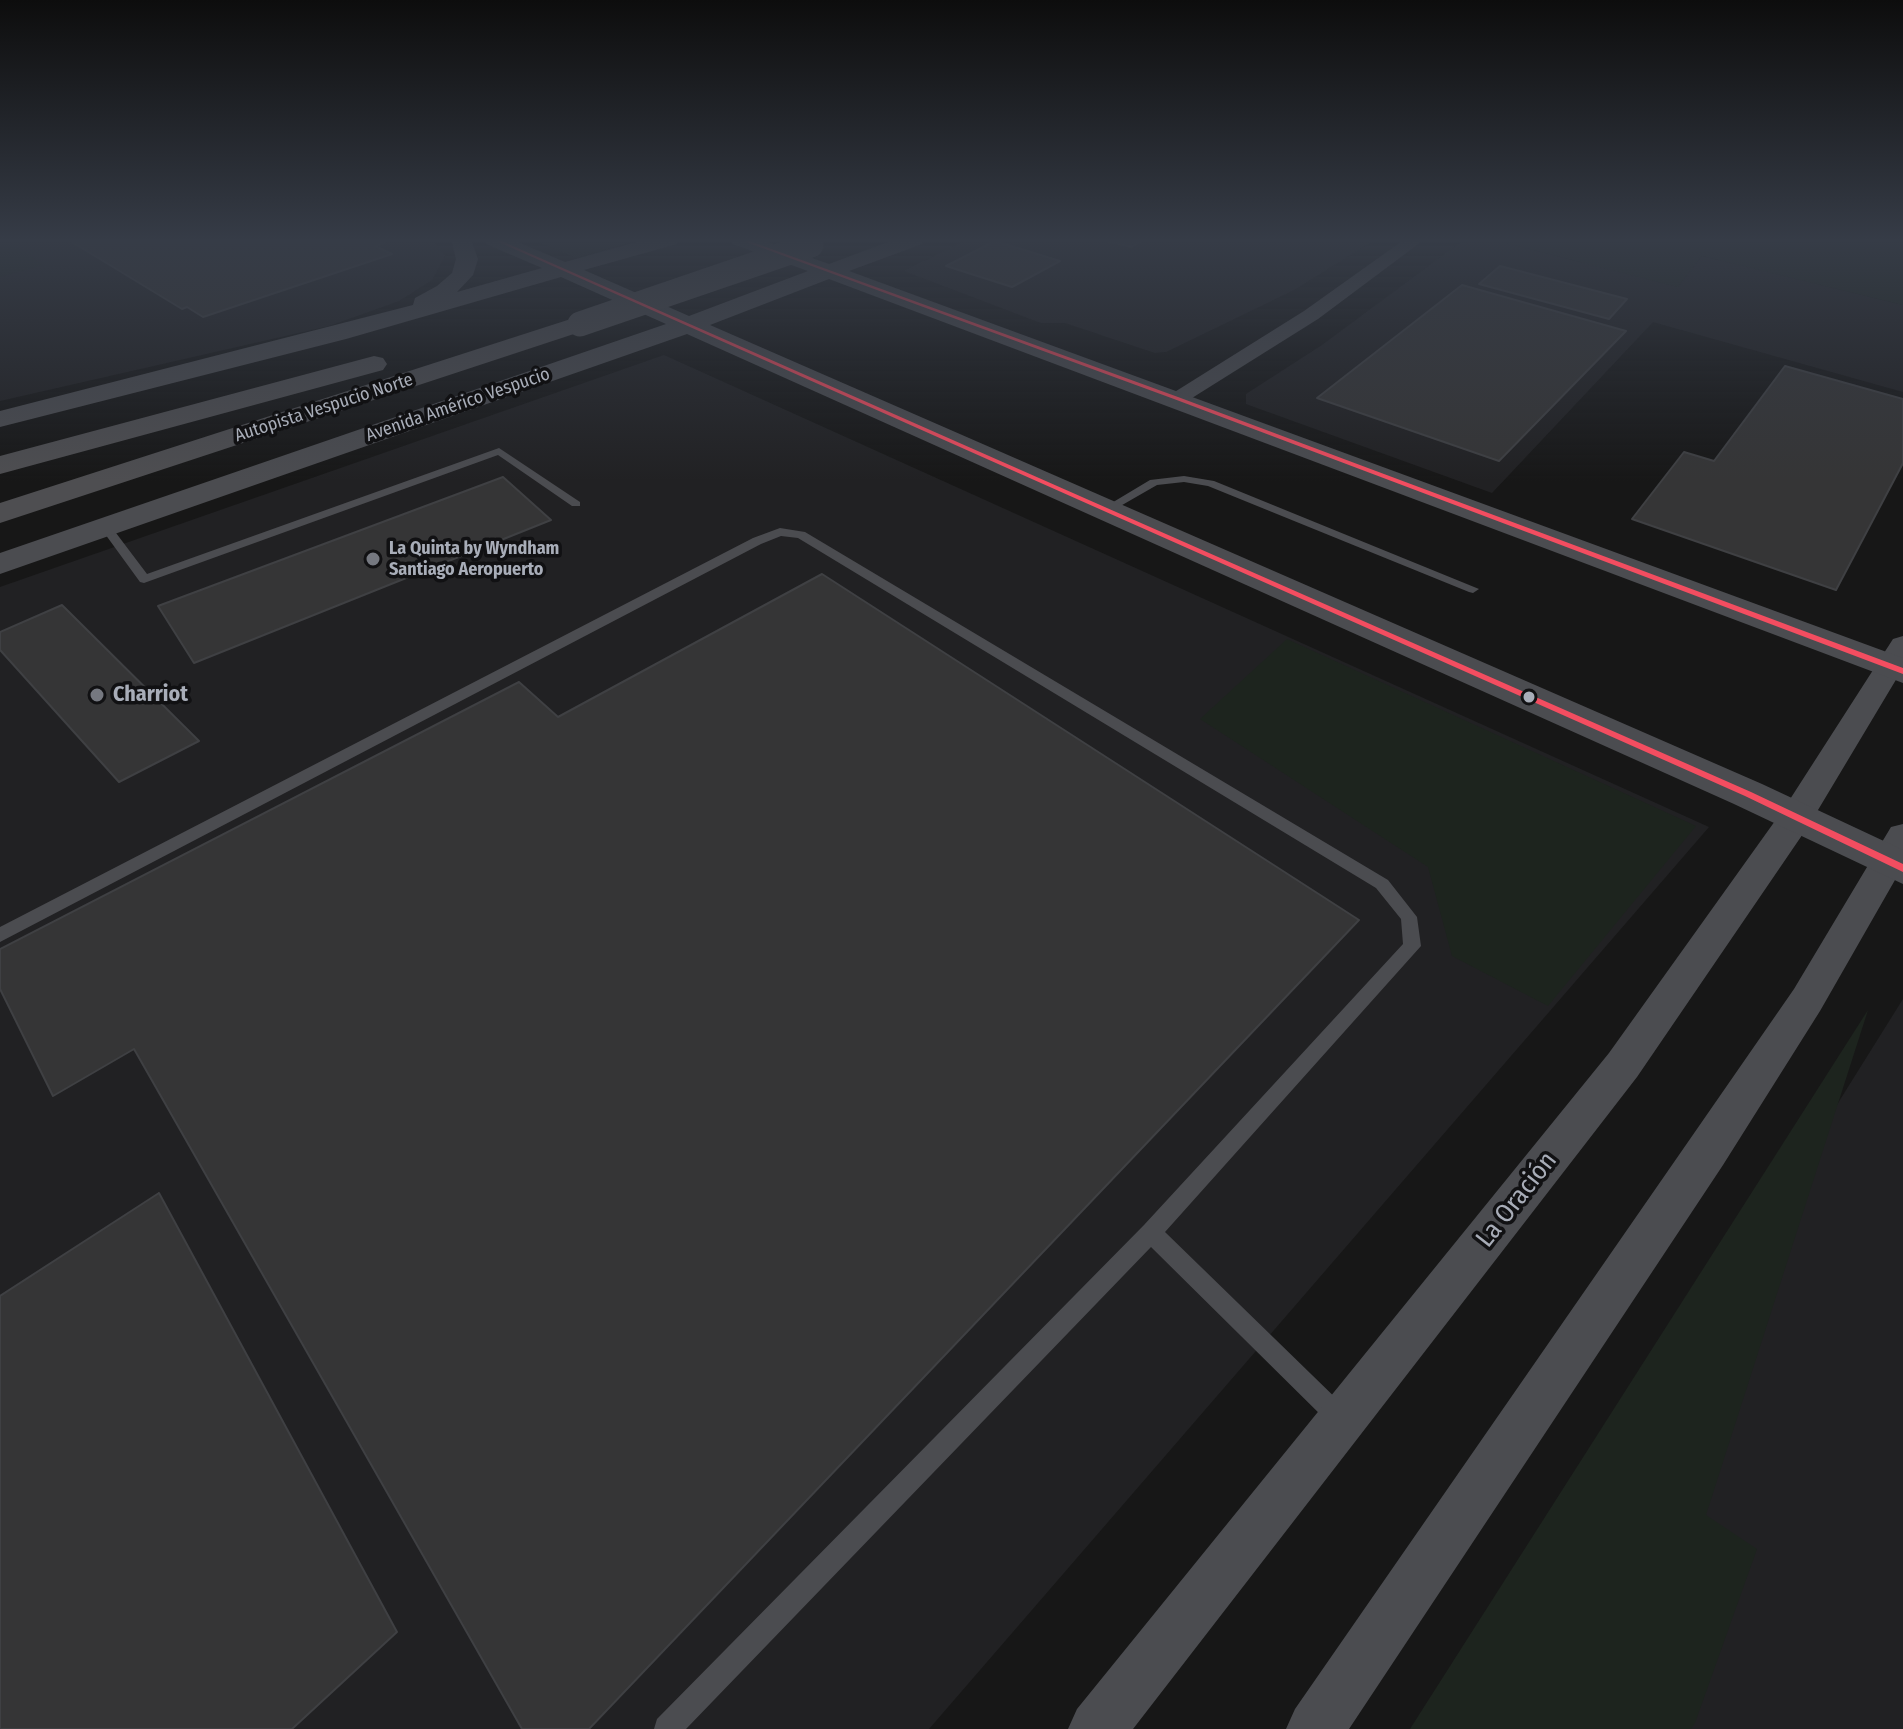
<!DOCTYPE html>
<meta charset="utf-8">
<style>
body{margin:0}
canvas{display:block;background:#171717}
</style>
<canvas width="1903" height="1729"></canvas>
<script>
const context = document.querySelector('canvas').getContext('2d');
context.lineJoin = 'round';
function paint(path, color) { context.fillStyle = color; context.fill(path, 'evenodd'); }
const poly = rows => new Path2D(rows.map(r => 'M' + r).join(''));
function stroke(path, color, width, dash) { context.strokeStyle = color; context.lineWidth = width; context.lineCap = dash ? 'butt' : 'round'; context.setLineDash(dash || []); context.stroke(path); }
function drawText(font, color, halo, rows, align = 'center') {
  context.font = font + ' "Fira Sans Condensed",sans-serif'; context.lineWidth = 7; context.setLineDash([]); context.textBaseline = 'middle'; context.strokeStyle = halo; context.fillStyle = color; for (const [text, x, y, turn = 0] of rows) {
    context.save(); context.translate(x, y); context.rotate((+turn || 0) * Math.PI / 180); context.textAlign = isNaN(turn) ? turn : align; if (halo) context.strokeText(text, 0, 0); context.fillText(text, 0, 0); context.restore();
  }
}
paint(poly([
 [0,239,432,239,445,256,432,280,399,301,329,326,0,401],
 [968,239,1376,239,1294,290,1166,352,1155,353,1065,323,1041,323,904,271],
 [1465,239,1490,239,1678,287,1702,256,1903,305,1903,392,1653,322,1492,493,1246,404,1246,394,1322,345],
 [664,355,1709,827,929,1729,0,1729,0,587],
 [1903,999,1903,1729,1447,1729]
]), '#212123');
paint(poly([
 [530,239,642,239,577,258],
 [1490,239,1903,239,1903,305,1702,256,1678,287],
 [9,242,43,265,0,277,0,244],
 [1287,639,1696,826,1548,1006,1452,956,1428,867,1200,719],
 [1868,1010,1706,1515,1757,1549,1695,1723,1691,1729,1410,1729]
]), '#1d241e');
const building = poly([
 [67,239,375,239,384,243,375,246,392,254,203,317,187,307,182,309,67,239],
 [1100,239,1145,239,1131,247,1100,239],
 [995,241,1060,261,1012,287,946,266,995,241],
 [1500,266,1627,299,1609,319,1479,284,1500,266],
 [1462,285,1626,331,1499,461,1317,398,1462,285],
 [1785,366,1903,399,1903,463,1836,590,1632,519,1684,452,1714,461,1785,366],
 [503,477,551,520,194,663,158,606,503,477],
 [822,574,1359,920,589,1729,522,1729,134,1049,53,1096,0,989,0,949,519,682,558,717,822,574],
 [62,605,199,741,119,782,0,650,0,632,62,605],
 [159,1193,397,1632,292,1729,0,1729,0,1296,159,1193]
]);
paint(building, '#353536');
stroke(building, '#3f4043', 2);
paint(poly([
 [499,448,580,502,580,506,572,506,498,455,144,583,140,582,100,527,106,523,110,525,147,574,499,448],
 [1184,476,1214,481,1479,589,1473,593,1469,592,1208,486,1184,482,1157,485,1110,512,1100,510,1150,480,1184,476],
 [780,528,805,532,1388,880,1417,917,1421,946,1165,1232,1348,1410,1351,1418,1348,1426,1340,1429,1332,1426,1151,1247,686,1729,654,1729,657,1719,1144,1225,1403,944,1401,919,1376,888,798,538,781,536,761,544,0,942,0,927,753,538,780,528]
]), '#4b4c50');
paint(poly([
 [1405,239,1425,239,1318,319,1184,403,1176,404,1165,398,1304,311,1405,239],
 [1903,636,1903,668,1809,825,1637,1077,1133,1729,1068,1729,1077,1709,1609,1053,1785,807,1893,639,1903,636],
 [1903,824,1903,866,1820,1011,1723,1165,1349,1729,1286,1729,1295,1709,1794,989,1891,827,1903,824]
]), '#4b4c50');
paint(poly([
 [451,239,471,239,478,259,473,275,457,292,542,268,486,244,484,239,511,239,565,262,647,239,679,239,677,244,584,270,689,316,808,271,732,244,730,239,759,239,829,264,896,239,924,239,922,244,849,271,1903,658,1903,683,829,279,710,325,1762,784,1903,850,1903,884,1734,804,687,334,0,574,0,553,666,324,561,277,346,339,0,427,0,411,413,305,415,298,437,286,452,273,456,259,451,239]
]), '#4b4c50');
paint(poly([
 [580,316,589,319,593,324,589,329,0,523,0,503,580,316],
 [374,356,383,358,387,364,383,370,0,474,0,456,374,356]
]), '#4e4e51');
stroke(poly([
 [580,324,811,245]
]), '#4e4e51', 25);
paint(poly([
 [492,239,497,239,1751,792,1903,864,1903,872,1745,796,492,239],
 [738,239,744,239,1178,397,1903,668,1903,674,1174,399,738,239]
]), '#f34d60');
const sky = context.createLinearGradient(0, 0, 0, 481);
sky.addColorStop(0, '#0d0d0d');
sky.addColorStop(0.5, '#363c47');
sky.addColorStop(1, '#363c4700');
context.fillStyle = sky;
context.fillRect(0, 0, 1903, 481);
for (const [x, y, r, color] of [
 [373,559,8,"#757880"],
 [97,695,8,"#757880"],
 [1529,697,7,"#a8adb8"]
]) { const dot = new Path2D(); dot.arc(x, y, r, 0, 2 * Math.PI); context.fillStyle = color; context.fill(dot); stroke(dot, '#111113', 3); }
drawText('18px', '#a8adb8', '#111113', [
 ["Avenida Américo Vespucio",458,405,-19],
 ["Autopista Vespucio Norte",324,408,-18]
]);
drawText('bold 18px', '#a8adb8', '#111113', [
 ["La Quinta by Wyndham",389,549],
 ["Santiago Aeropuerto",389,570]
], 'left');
drawText('bold 22px', '#a8adb8', '#111113', [
 ["Charriot",113,695]
], 'left');
drawText('26px', '#a8adb8', '#111113', [
 ["La Oración",1517,1200,-52]
]);
</script>
